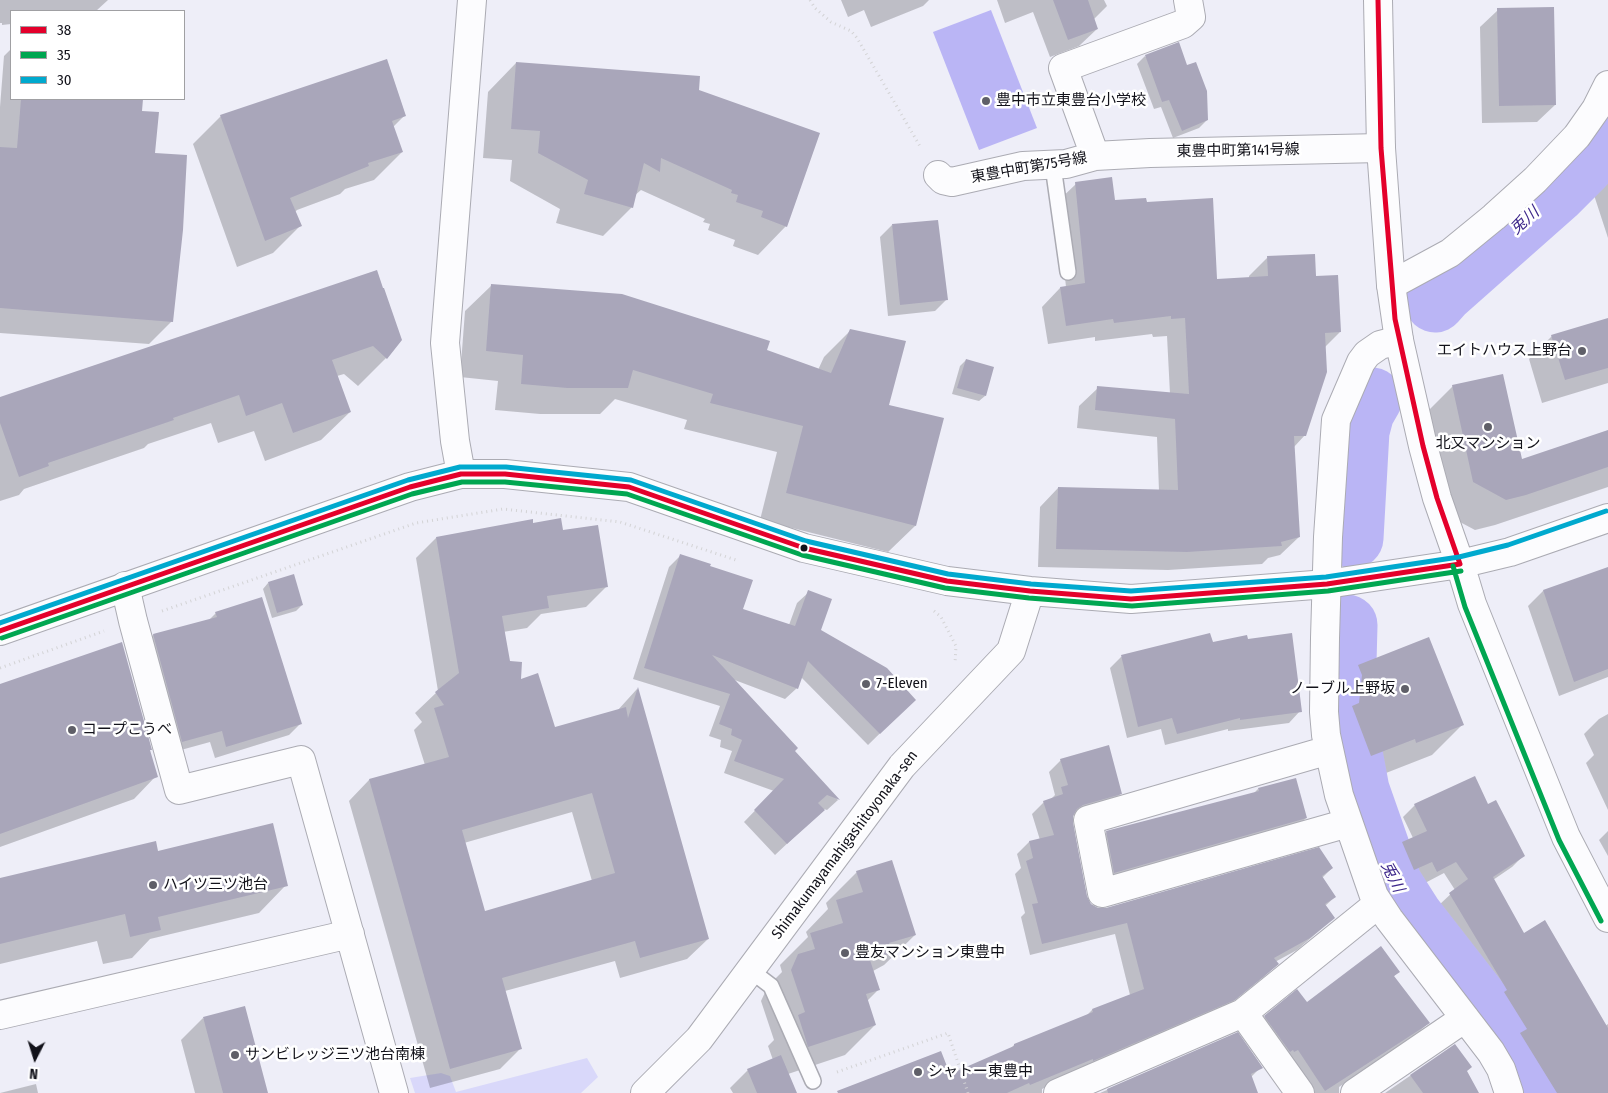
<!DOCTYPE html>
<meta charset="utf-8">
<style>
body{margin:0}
#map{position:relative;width:1608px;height:1093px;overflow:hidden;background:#eeeef8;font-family:"Fira Sans Condensed",sans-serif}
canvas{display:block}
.legend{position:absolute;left:10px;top:10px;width:175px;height:90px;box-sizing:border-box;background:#fff;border:1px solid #a0a0a3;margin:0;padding:6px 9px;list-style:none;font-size:15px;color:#12121a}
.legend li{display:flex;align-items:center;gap:10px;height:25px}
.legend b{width:25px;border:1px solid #a0a0a3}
.north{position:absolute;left:10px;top:1033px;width:50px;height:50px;-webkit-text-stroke:4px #fff;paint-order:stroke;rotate:185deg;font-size:14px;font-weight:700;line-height:20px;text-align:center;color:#12121a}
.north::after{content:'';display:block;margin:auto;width:18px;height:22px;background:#12121a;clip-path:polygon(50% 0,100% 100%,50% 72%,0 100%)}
</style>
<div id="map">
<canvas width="1608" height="1093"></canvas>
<ul class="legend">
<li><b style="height:6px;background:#e4002b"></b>38</li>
<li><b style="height:6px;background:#00a651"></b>35</li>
<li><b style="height:6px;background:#00a9ce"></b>30</li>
</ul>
<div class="north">N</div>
</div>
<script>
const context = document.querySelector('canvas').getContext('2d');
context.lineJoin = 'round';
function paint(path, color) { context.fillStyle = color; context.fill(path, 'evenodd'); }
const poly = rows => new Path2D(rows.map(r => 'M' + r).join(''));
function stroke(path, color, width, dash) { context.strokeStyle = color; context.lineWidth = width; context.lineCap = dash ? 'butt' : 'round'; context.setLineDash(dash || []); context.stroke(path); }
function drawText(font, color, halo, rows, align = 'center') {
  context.font = font + ' "Fira Sans Condensed","Noto Sans JP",sans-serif'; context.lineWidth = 5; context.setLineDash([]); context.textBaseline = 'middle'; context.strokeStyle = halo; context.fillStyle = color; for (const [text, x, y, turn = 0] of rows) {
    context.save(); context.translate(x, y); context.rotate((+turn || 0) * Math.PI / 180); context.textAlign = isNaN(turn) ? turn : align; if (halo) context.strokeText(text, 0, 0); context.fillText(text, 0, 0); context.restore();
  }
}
paint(poly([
 [587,1058,598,1077,581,1093,415,1093,410,1078,441,1073,450,1076,456,1092]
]), '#d9d8fa');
paint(poly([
 [991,10,1037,128,979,150,933,32]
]), '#bab5f5');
paint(poly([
 [0,0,108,0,96,11,11,11,11,24,2,25,2,23,0,23],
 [841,0,929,0,923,6,871,27,864,10,848,17],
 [997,0,1104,0,1107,6,1094,19,1097,29,1079,46,1050,57,1033,12,1005,23],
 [1498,10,1555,105,1537,122,1482,123,1480,27],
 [11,49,11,99,141,99,140,112,172,321,149,344,0,333,0,107,4,56],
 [1145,56,1207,120,1199,128,1173,138,1161,107,1154,109,1137,64],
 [516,63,698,91,786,226,758,255,733,246,735,240,708,230,710,224,703,222,705,219,641,190,634,196,632,207,603,236,556,223,560,209,510,181,512,160,483,158,488,92],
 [221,116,404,116,393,127,402,152,374,180,345,189,340,194,297,210,295,212,301,225,273,253,237,267,193,144],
 [1608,177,1608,238,1593,192],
 [1076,184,1114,201,1146,203,1216,280,1249,278,1249,276,1267,258,1315,277,1340,332,1324,348,1305,435,1294,447,1299,537,1280,555,1268,558,1262,564,1168,570,1038,567,1040,507,1058,488,1159,491,1157,437,1077,428,1079,406,1098,388,1170,394,1167,336,1153,337,1152,334,1095,341,1095,337,1048,344,1042,307,1060,288,1066,287,1057,202],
 [892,225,947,299,935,311,888,316,880,237],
 [376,272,386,358,358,386,344,374,337,376,350,412,321,440,265,461,254,431,218,443,211,423,148,444,144,448,24,489,19,495,0,501,0,399],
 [492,285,765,350,818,370,824,357,851,330,888,406,915,526,888,552,760,520,777,452,684,429,687,420,615,399,600,414,540,414,495,410,498,381,460,377,465,311],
 [1608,320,1608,383,1542,403,1529,359,1552,336],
 [966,360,985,396,979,401,952,394,960,366],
 [1453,386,1521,461,1608,431,1608,487,1495,525,1475,530,1443,513,1422,417],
 [532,524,562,531,607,586,586,607,541,614,527,628,503,632,508,662,555,729,617,711,637,689,708,939,687,959,620,978,615,961,505,991,521,1048,500,1069,430,1088,349,801,369,780,425,765,414,730,422,722,415,713,438,691,416,558,436,538],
 [572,812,592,881,484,912,464,843],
 [680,556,709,567,742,610,789,625,797,603,809,592,819,630,914,700,868,745,801,677,797,688,785,699,732,679,793,751,838,800,827,810,824,809,775,855,744,822,774,791,724,773,732,751,720,747,721,740,709,736,720,706,633,679,669,567],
 [1608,569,1608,677,1559,696,1528,606,1543,591],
 [268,583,302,605,296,611,272,618,263,589],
 [216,613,301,723,289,735,215,758,210,742,170,753,142,647,153,635,208,621],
 [1247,640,1300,711,1289,723,1228,731,1228,729,1165,745,1161,729,1127,738,1110,668,1121,657],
 [1359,666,1462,725,1432,755,1386,773,1385,768,1341,785,1328,696],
 [0,686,149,751,156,776,134,799,0,847],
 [1608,714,1608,810,1586,763,1594,755,1584,734,1599,719],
 [1061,760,1121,793,1109,806,1072,816,1085,896,1090,905,1098,909,1106,909,1332,868,1322,878,1335,897,1325,906,1334,918,1297,950,1275,962,1277,964,1265,976,1221,1011,1042,1089,1042,1093,970,1093,1014,1045,1085,1017,1092,1010,1130,995,1115,934,1030,955,1021,917,1025,913,1015,874,1021,868,1017,854,1029,842,1040,840,1032,814,1044,802,1050,800,1055,795,1049,772],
 [1258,789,1306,818,1294,830,1102,884,1095,844,1107,832,1254,793],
 [1415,805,1488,806,1524,855,1512,867,1493,880,1524,934,1605,1026,1608,1024,1608,1093,1538,1093,1509,1046,1515,1040,1493,1005,1496,1002,1438,906,1455,890,1444,873,1425,883,1420,873,1402,881,1391,855,1402,843,1413,838,1403,817],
 [1608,831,1608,856,1599,840],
 [157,853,286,885,259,913,150,939,132,958,103,964,97,941,0,964,0,880],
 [857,872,915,935,884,965,873,971,879,989,867,1001,875,1025,845,1055,788,1074,796,1093,733,1093,730,1088,748,1070,773,1060,768,1046,774,1040,761,1001,768,986,782,972,780,965,808,937,806,932,828,909,826,903],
 [1398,972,1393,977,1428,1023,1417,1034,1339,1087,1339,1093,1307,1093,1254,1028,1265,1017,1306,1004],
 [203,1018,266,1093,195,1093,181,1040],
 [1237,1034,1261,1067,1251,1077,1257,1093,1100,1093],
 [1455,1045,1466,1072,1478,1093,1385,1093],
 [36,1084,38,1093,0,1093]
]), '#0003');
stroke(poly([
 [1435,302,1443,293,1556,193,1583,166,1608,133],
 [1353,538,1359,431,1364,412,1372,398],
 [1347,625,1345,700,1348,731,1359,790,1392,884,1413,917,1515,1048,1532,1093]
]), '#bab5f5', 61);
paint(poly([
 [1053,0,1088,0,1098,29,1068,40],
 [1554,7,1556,105,1499,106,1497,8],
 [1179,42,1187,65,1196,62,1207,91,1208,120,1182,131,1169,100,1162,102,1145,55],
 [387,59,406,116,392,121,403,152,368,163,369,166,290,198,302,226,265,241,220,115],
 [516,62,700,76,699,90,820,133,787,227,761,217,763,211,736,202,738,195,731,193,732,190,661,158,660,172,644,163,633,208,584,194,588,180,538,153,540,131,511,129],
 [21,99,143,99,142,111,159,112,155,153,187,155,183,230,173,322,0,308,0,147,17,148],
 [1112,177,1115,200,1146,198,1147,202,1213,198,1217,279,1268,276,1267,256,1315,254,1316,276,1338,275,1341,332,1325,333,1327,372,1306,436,1294,436,1300,537,1281,542,1282,546,1187,552,1056,549,1058,487,1178,490,1175,419,1095,410,1097,386,1189,394,1185,318,1171,319,1171,316,1114,323,1113,319,1066,326,1060,287,1085,283,1075,182],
 [938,220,948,300,900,305,892,224],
 [377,270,383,288,384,288,402,340,387,359,373,346,332,360,351,412,293,433,282,403,246,416,239,395,173,418,174,420,48,463,49,466,19,477,0,423,0,397],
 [491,284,622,294,770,341,767,350,831,373,850,329,906,341,889,405,944,418,916,526,786,493,803,426,710,403,713,394,633,370,628,388,567,388,521,384,523,355,486,351],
 [1608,318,1608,368,1565,380,1551,335],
 [966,359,994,367,986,396,957,388],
 [1503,374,1522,459,1608,430,1608,467,1526,495,1506,500,1473,482,1452,385],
 [561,518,563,530,598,525,608,587,547,596,549,608,502,616,510,661,522,662,521,679,538,673,555,727,626,707,628,718,638,687,709,939,640,958,635,941,502,978,522,1049,450,1069,369,779,449,757,434,708,444,705,435,692,459,673,436,537,533,519,533,523],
 [592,793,615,873,485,911,462,830],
 [680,554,711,564,710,566,753,580,743,609,795,626,808,590,832,599,821,630,887,668,916,700,880,734,808,661,798,689,712,655,798,748,795,751,840,800,827,795,818,803,825,810,787,844,754,810,784,779,734,761,742,740,731,735,732,729,719,724,730,694,644,668],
 [1608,567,1608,669,1574,682,1543,590],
 [294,574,303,605,277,613,268,582],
 [262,597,302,724,226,747,222,731,182,742,153,634,217,617,215,612],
 [1210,633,1213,642,1247,635,1248,639,1292,633,1302,712,1240,720,1240,718,1177,734,1172,718,1138,727,1121,655],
 [1429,637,1464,725,1416,743,1415,739,1371,756,1352,706,1359,703,1362,675,1358,665],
 [122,642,152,750,150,750,158,777,0,834,0,684],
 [1109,745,1122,794,1083,805,1077,809,1073,816,1073,823,1087,896,1091,904,1098,908,1106,908,1319,847,1333,868,1322,876,1336,897,1325,904,1335,918,1310,938,1274,958,1279,964,1235,1000,1093,1061,1093,1059,1030,1085,1029,1083,1007,1093,838,1093,837,1091,941,1051,950,1074,1014,1046,1014,1044,1093,1012,1092,1009,1144,989,1127,923,1042,944,1032,904,1038,903,1026,861,1033,858,1029,841,1054,835,1043,801,1063,794,1061,787,1068,785,1060,759],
 [1475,776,1488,804,1496,800,1525,856,1493,877,1524,933,1545,920,1608,1028,1608,1093,1557,1093,1520,1033,1527,1029,1504,992,1507,990,1449,893,1468,879,1456,862,1437,872,1432,862,1414,870,1402,842,1427,831,1414,804],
 [1296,778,1307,818,1114,873,1106,831,1259,791,1258,788],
 [273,823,288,886,158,917,161,930,130,937,125,914,0,944,0,878,156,841,158,851],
 [892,860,916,935,889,943,892,953,870,960,880,990,866,994,876,1025,808,1047,798,1015,805,1012,791,970,798,954,815,949,810,933,843,923,836,900,863,892,856,871],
 [1381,946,1400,972,1394,976,1430,1023,1325,1091,1298,1050,1294,1052,1293,1050,1290,1052,1264,1016,1297,989,1307,1002],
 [245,1006,268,1093,223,1093,203,1017],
 [1238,1032,1263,1068,1251,1074,1258,1093,1108,1093,1107,1089],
 [1455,1044,1472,1067,1467,1071,1479,1093,1423,1093,1410,1075],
 [781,1055,797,1093,757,1093,747,1069]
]), '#a9a6ba');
const lane = poly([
 [1053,166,1068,272],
 [750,970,771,986,813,1081]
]);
const street = poly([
 [1095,156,1150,153,1381,148],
 [938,175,943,180,952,182,1023,166,1066,164,1095,156,1063,68,1183,24,1191,17,1188,0],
 [1391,285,1450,253,1494,217,1535,180,1577,136,1596,109,1608,85],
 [1399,340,1380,345,1367,354,1361,362,1336,420,1328,537,1325,638,1324,712,1326,735,1339,795,1374,896,1389,919,1491,1052,1501,1069,1509,1093],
 [125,586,133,621,179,790,301,760,394,1093],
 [1329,750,1088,820,1102,893,1348,823],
 [1243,1013,1300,1093],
 [0,1015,350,934],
 [1058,1093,1243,1013,1378,904],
 [1355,1093,1465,1018]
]);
const secondary = poly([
 [1378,0,1381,148,1391,285,1399,340,1423,446,1437,498,1460,564,1472,604,1566,837,1608,918],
 [461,474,455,441,445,343,472,0],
 [0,631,410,487,461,474,505,474,629,487,804,548,947,581,1030,591,1131,599,1327,584,1460,564,1510,552,1608,518],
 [645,1093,699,1039,902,766,1011,651,1030,591]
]);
stroke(lane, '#ababb3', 18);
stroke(street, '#ababb3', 30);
stroke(secondary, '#ababb3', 30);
stroke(poly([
 [810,0,815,8,831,22,851,31,857,38,921,148],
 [162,611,416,523,503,509,620,522,736,560],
 [934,611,941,617,956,646,955,663],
 [0,668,104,631],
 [837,1072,948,1033,968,1093]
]), '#d3d3d5', 3, [1, 4]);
stroke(lane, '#fcfcfe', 15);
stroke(street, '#fcfcfe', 28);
stroke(secondary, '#fcfcfe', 28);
stroke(poly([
 [1378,0,1381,148,1395,319,1423,446,1437,498,1460,564],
 [0,631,410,487,461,474,505,474,629,487,804,548,947,581,1030,591,1131,599,1327,584,1460,564]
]), '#e4002b', 5);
stroke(poly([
 [1453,566,1465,607,1559,840,1601,921],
 [2,638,412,494,462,482,505,482,627,494,802,555,945,588,1029,598,1132,606,1328,591,1461,571]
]), '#00a651', 5);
stroke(poly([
 [0,623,408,480,460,467,506,467,631,480,806,541,948,574,1031,584,1131,591,1326,577,1459,557,1508,545,1606,511]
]), '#00a9ce', 5);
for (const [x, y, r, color] of [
 [986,101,5,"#5f5f68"],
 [1582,351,5,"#5f5f68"],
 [1488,427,5,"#5f5f68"],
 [804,548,4.5,"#12121a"],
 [866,684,5,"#5f5f68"],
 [1405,689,5,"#5f5f68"],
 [72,730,5,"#5f5f68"],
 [153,885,5,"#5f5f68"],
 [845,953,5,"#5f5f68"],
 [235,1055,5,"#5f5f68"],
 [918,1072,5,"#5f5f68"]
]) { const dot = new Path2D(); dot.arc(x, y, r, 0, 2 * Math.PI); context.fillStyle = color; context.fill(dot); stroke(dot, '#fff', 2); }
drawText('15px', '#12121a', '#fff', [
 ["豊中市立東豊台小学校",996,101],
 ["エイトハウス上野台",1572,351,"right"],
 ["北又マンション",1488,444,"center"],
 ["7-Eleven",876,684],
 ["ノーブル上野坂",1395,689,"right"],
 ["コープこうべ",82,730],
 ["ハイツ三ツ池台",163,885],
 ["豊友マンション東豊中",855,953],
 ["サンビレッジ三ツ池台南棟",245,1055],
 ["シャトー東豊中",928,1072]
], 'left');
drawText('15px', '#12121a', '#fff', [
 ["東豊中町第141号線",1238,151,-1],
 ["東豊中町第75号線",1029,168,-10],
 ["Shimakumayamahigashitoyonaka-sen",845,845,-53]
]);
drawText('italic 16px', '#3f298c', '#fff', [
 ["兎川",1525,221,-42],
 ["兎川",1392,877,64]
]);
</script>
